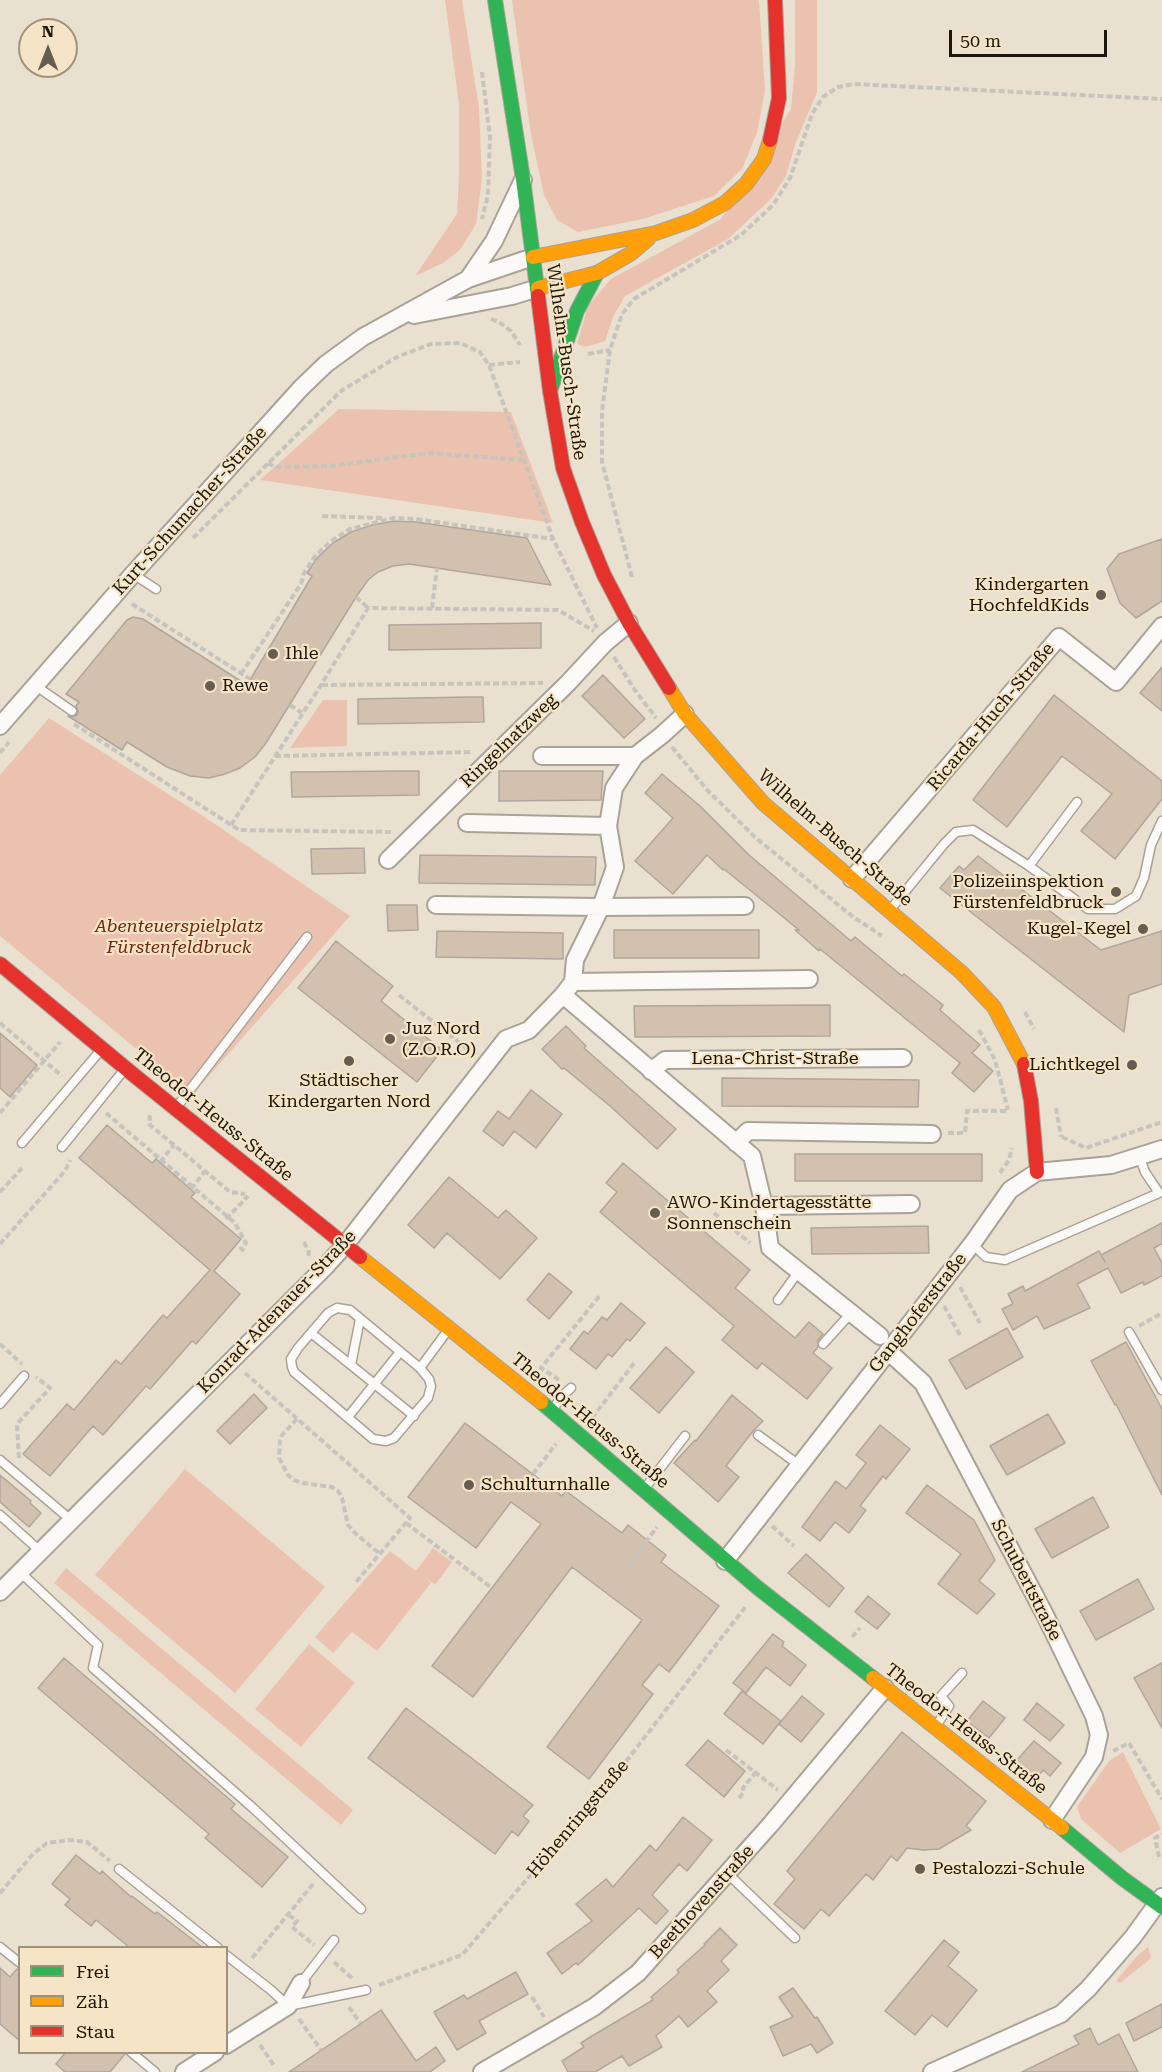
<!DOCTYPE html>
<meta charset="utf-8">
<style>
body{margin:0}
#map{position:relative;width:1162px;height:2072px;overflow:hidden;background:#eae0d0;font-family:"Roboto Serif",serif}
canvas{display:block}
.legend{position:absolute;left:18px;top:1946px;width:210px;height:108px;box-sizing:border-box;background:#f5e4c5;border:2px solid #9e927b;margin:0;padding:8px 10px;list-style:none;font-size:18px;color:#1c160b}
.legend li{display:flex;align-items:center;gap:12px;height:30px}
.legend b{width:30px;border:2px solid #9e927b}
.north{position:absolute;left:18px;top:18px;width:60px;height:60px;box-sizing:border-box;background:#f5e4c5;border:2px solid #9e927b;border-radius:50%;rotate:0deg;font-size:16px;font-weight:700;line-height:24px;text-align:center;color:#1c160b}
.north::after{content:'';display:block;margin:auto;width:21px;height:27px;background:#645d50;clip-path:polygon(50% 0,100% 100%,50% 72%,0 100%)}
.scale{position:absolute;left:949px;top:30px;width:158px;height:27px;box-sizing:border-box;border:3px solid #1c160b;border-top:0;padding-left:8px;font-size:18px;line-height:21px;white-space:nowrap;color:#1c160b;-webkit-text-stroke:4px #f5e4c5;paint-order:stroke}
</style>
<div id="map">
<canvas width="1162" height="2072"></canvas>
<ul class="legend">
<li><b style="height:8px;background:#30b455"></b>Frei</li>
<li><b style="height:8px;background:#ff9f0a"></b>Zäh</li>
<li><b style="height:8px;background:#e5322d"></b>Stau</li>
</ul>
<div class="north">N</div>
<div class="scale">50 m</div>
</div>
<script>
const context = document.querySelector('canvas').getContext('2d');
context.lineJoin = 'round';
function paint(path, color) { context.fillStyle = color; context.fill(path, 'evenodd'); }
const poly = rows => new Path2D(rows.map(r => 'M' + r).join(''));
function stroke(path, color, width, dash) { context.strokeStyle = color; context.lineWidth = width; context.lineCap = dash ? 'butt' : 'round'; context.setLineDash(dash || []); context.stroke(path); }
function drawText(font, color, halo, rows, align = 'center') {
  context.font = font + ' "Roboto Serif",serif'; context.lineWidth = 4.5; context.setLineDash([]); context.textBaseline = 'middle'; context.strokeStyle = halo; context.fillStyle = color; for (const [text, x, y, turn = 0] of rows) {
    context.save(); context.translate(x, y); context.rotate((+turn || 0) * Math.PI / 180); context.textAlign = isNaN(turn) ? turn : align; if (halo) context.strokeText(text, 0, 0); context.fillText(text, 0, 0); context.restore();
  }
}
paint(poly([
 [445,0,462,0,479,108,482,179,476,224,460,250,443,263,415,276,457,214,459,177,459,104],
 [512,0,759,0,765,91,757,133,742,169,714,196,643,219,578,232,557,220,544,195,531,135],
 [795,0,817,0,817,92,796,142,786,176,772,198,728,239,625,296,613,317,605,341,585,347,577,344,588,306,611,279,721,219,791,109,795,65],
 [339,409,511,412,553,523,260,480],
 [323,700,347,700,347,746,290,748],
 [49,718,206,818,350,916,192,1095,0,936,0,775],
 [185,1469,325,1587,235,1693,95,1575],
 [433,1548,452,1562,435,1585,425,1577,431,1583,377,1651,352,1632,333,1653,315,1637,390,1551,416,1571],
 [66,1568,353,1810,341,1825,54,1583],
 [309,1644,355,1683,301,1747,255,1709],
 [1123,1752,1161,1829,1120,1853,1081,1819,1077,1807,1109,1761],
 [1148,1947,1151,1957,1149,1960,1120,1983,1116,1981,1137,1956]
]), '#ebc2b0');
const building = poly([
 [394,521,416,522,527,538,551,585,409,564,393,566,378,572,368,580,356,597,266,743,255,757,240,768,225,774,209,778,190,776,167,767,127,742,122,750,68,716,72,717,77,715,78,711,76,706,79,702,66,694,127,620,133,617,143,619,247,685,312,576,307,573,317,558,333,543,351,532,372,525,394,521],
 [1162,539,1162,601,1136,618,1120,603,1107,569,1119,554,1162,539],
 [541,623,541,648,389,650,389,625,541,623],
 [1162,667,1162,711,1140,693,1162,667],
 [603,675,645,719,624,738,582,696,603,675],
 [1054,695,1162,781,1162,799,1115,859,1081,831,1112,794,1062,756,1007,827,973,800,1054,695],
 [471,697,483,697,484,722,358,724,358,699,471,697],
 [406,771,419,771,419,795,292,797,291,772,406,771],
 [499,771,603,771,601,800,499,801,499,771],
 [662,774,700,806,749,855,851,941,855,937,902,976,904,974,943,1005,940,1010,980,1045,972,1053,993,1071,974,1092,952,1073,960,1063,820,949,819,951,795,930,799,930,724,869,723,870,707,855,673,894,635,861,673,818,645,793,662,774],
 [364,848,365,873,312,874,311,849,364,848],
 [420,855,596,857,595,885,419,883,420,855],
 [978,856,1101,950,1162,931,1162,984,1129,995,1124,1032,940,888,959,866,964,870,978,856],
 [387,905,417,905,418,930,388,931,387,905],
 [614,930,759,930,759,958,614,958,614,930],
 [437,931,563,933,563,959,436,957,437,931],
 [336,941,393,986,381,1001,442,1050,417,1082,298,988,336,941],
 [830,1005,830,1036,635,1037,634,1006,830,1005],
 [566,1026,586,1046,584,1048,676,1129,657,1149,610,1106,564,1068,562,1069,542,1049,566,1026],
 [0,1033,37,1065,10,1097,0,1088,0,1033],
 [722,1078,919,1080,918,1107,722,1106,722,1078],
 [531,1090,562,1114,536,1148,514,1131,503,1146,483,1131,498,1111,509,1119,531,1090],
 [107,1125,152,1163,156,1159,195,1193,191,1197,241,1239,214,1271,240,1294,196,1344,192,1341,150,1389,146,1386,103,1435,93,1426,50,1476,23,1454,67,1404,74,1410,116,1360,121,1364,163,1315,167,1318,210,1270,79,1158,107,1125],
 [795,1154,982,1154,982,1181,795,1181,795,1154],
 [623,1163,750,1270,735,1288,795,1338,809,1322,823,1334,818,1340,818,1347,813,1353,832,1368,807,1399,762,1363,757,1369,722,1340,734,1326,600,1212,617,1192,606,1183,623,1163],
 [449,1177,498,1218,506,1210,537,1238,500,1279,447,1233,434,1248,408,1225,449,1177],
 [1162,1223,1162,1244,1154,1248,1162,1263,1162,1276,1144,1285,1143,1282,1121,1293,1108,1268,1077,1284,1090,1308,1044,1329,1037,1316,1013,1330,1002,1309,1013,1304,1008,1294,1023,1286,1025,1291,1099,1251,1105,1262,1101,1255,1162,1223],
 [928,1226,929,1253,812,1254,811,1228,928,1226],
 [549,1273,572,1292,549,1319,527,1300,549,1273],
 [621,1303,645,1323,630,1341,627,1339,612,1357,608,1354,596,1369,570,1349,584,1331,588,1334,602,1317,607,1320,621,1303],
 [1007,1328,1023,1357,966,1389,949,1360,1007,1328],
 [1126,1342,1162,1409,1162,1495,1116,1404,1115,1405,1091,1361,1126,1342],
 [666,1347,694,1372,659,1413,630,1388,666,1347],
 [254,1394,267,1408,230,1444,217,1431,254,1394],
 [732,1395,763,1421,753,1431,726,1466,739,1477,718,1502,674,1463,695,1440,696,1441,732,1395],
 [1048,1414,1065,1443,1007,1475,990,1446,1048,1414],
 [465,1423,562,1496,566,1491,622,1533,628,1525,666,1555,661,1562,719,1606,669,1672,659,1664,642,1685,653,1694,589,1779,547,1747,642,1620,572,1567,473,1697,432,1666,541,1524,511,1502,476,1548,408,1497,465,1423],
 [880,1425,910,1449,886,1479,883,1476,860,1506,866,1510,849,1533,835,1522,820,1541,802,1527,836,1481,846,1489,866,1463,856,1455,880,1425],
 [0,1475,31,1501,30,1503,41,1513,29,1527,0,1502,0,1475],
 [927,1485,974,1520,995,1560,979,1581,995,1594,977,1614,938,1584,961,1554,906,1513,927,1485],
 [1093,1497,1109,1527,1052,1558,1035,1529,1093,1497],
 [806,1554,844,1588,829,1607,788,1573,806,1554],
 [1138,1579,1154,1609,1096,1640,1080,1611,1138,1579],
 [868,1596,890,1614,877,1629,855,1612,868,1596],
 [773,1634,784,1642,782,1646,806,1665,790,1686,766,1667,746,1693,733,1683,773,1634],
 [64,1658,235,1804,231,1809,288,1857,262,1887,205,1838,209,1834,38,1688,64,1658],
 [1162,1663,1162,1728,1134,1678,1162,1663],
 [742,1691,781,1721,763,1744,724,1714,742,1691],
 [802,1696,824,1714,801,1742,779,1724,802,1696],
 [983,1701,1005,1718,989,1738,967,1721,983,1701],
 [1037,1703,1064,1725,1050,1741,1024,1720,1037,1703],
 [406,1708,533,1805,523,1816,529,1821,518,1836,512,1831,495,1854,368,1758,406,1708],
 [902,1732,986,1801,966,1826,971,1830,939,1849,923,1850,907,1848,897,1861,891,1856,873,1880,866,1874,829,1916,821,1909,804,1929,774,1904,795,1879,787,1871,902,1732],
 [708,1740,745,1771,724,1797,686,1765,708,1740],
 [1034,1741,1061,1763,1050,1776,1043,1770,1036,1779,1016,1761,1034,1741],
 [683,1817,712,1840,687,1871,679,1864,652,1895,668,1911,656,1924,639,1908,578,1965,576,1963,562,1974,547,1953,592,1921,576,1904,606,1879,613,1887,650,1845,656,1851,683,1817],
 [76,1855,100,1874,102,1871,131,1897,132,1896,155,1914,157,1912,202,1947,129,1947,96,1920,91,1926,65,1905,70,1899,52,1884,76,1855],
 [720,1928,737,1945,721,1961,729,1970,707,1991,717,2002,688,2027,679,2016,656,2036,662,2047,629,2066,622,2056,595,2072,568,2072,562,2061,584,2047,581,2043,592,2036,653,2000,651,1997,679,1973,677,1970,705,1945,704,1944,720,1928],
 [944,1940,959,1952,948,1966,977,1990,947,2027,932,2015,915,2035,885,2011,944,1940],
 [0,1968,10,1977,17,1969,20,1969,20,2041,0,2024,0,1968],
 [516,1972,528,1994,479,2021,486,2033,457,2050,434,2012,464,1995,467,1999,516,1972],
 [793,1988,815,2018,817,2017,833,2043,817,2053,811,2044,783,2056,770,2027,793,2017,779,1997,793,1988],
 [1162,2004,1162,2027,1134,2041,1126,2023,1162,2004],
 [381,2010,416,2061,436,2047,445,2061,430,2072,289,2072,381,2010],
 [1090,2028,1098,2045,1119,2034,1138,2072,1022,2072,1079,2044,1074,2036,1090,2028],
 [66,2052,125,2052,125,2054,110,2072,65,2072,56,2064,66,2052]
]);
paint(building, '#d2c1af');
stroke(building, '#b0a69b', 1.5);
const lane = poly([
 [133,574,156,589],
 [36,686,72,711],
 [1029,866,1077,802],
 [890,910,944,844,956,832,973,830,1029,866,1088,909,1115,909,1136,896,1144,878,1151,845,1162,821],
 [176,1108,307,937],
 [22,1143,100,1051],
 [62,1147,124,1070],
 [972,1244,986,1257,1005,1260,1159,1193,1145,1172,1140,1158],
 [778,1300,799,1271],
 [337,1308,350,1310,420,1368,429,1379,431,1386,428,1398,394,1438,386,1441,373,1439,294,1372,292,1367,291,1359,298,1348,328,1313,337,1308],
 [360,1319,351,1365,414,1416],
 [1129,1332,1162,1390],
 [311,1333,351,1365],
 [823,1344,851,1313],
 [420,1368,448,1330],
 [0,1404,24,1376],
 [554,1408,561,1397,571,1388],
 [348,1417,400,1352],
 [758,1435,799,1465],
 [0,1460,71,1520],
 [645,1488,685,1436],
 [0,1515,40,1551],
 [20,1572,98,1645,93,1668,253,1808,361,1909],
 [936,1726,949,1706,941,1696,962,1673],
 [119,1869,218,1948],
 [728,1874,795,1938],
 [0,1947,20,1963],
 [226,1955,271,1990,288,2006,366,1990],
 [301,1983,334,1940],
 [131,2052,155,2072]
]);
const street = poly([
 [468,279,494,241,523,180],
 [414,315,512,296,538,288],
 [685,714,662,735,635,756,614,788,608,826,615,867,601,907,575,960,573,982,563,995,752,1156,764,1206,770,1248,880,1336],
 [0,726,133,574,301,388,326,364,363,337,468,279,533,257],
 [542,756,635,756],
 [467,823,608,826],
 [388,860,568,683,605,643,629,623],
 [852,879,1059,637,1116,682,1162,626],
 [436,905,601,907,745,906],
 [573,982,809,979],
 [651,1071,665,1060,903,1058],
 [736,1143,748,1131,932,1134],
 [764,1206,911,1204],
 [888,1351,923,1383,1045,1615,1094,1716,1099,1735,1094,1757,1052,1820],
 [725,1561,972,1244,1010,1190,1037,1172,1111,1165,1162,1149],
 [0,1592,326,1266,345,1245,506,1039,529,1030,563,995],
 [226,2045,288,2006,301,1983],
 [184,2072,215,2052],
 [482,2072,594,2007,638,1973,771,1824,885,1688],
 [932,2072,1061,2014,1088,1989,1133,1937,1162,1897]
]);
const fast = poly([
 [495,0,523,179,538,296],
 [550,391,577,311,597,273],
 [541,1402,758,1588,873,1678],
 [1062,1828,1122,1878,1162,1907]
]);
const slow = poly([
 [533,257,656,233,693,220,725,203,746,184,764,159,770,140],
 [538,288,597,273,630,254,648,239],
 [669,688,685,714,763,803,962,973,994,1007,1024,1064],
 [360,1257,541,1402],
 [873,1678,1062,1828]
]);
const jam = poly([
 [770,140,779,98,775,0],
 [538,296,550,391,563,468,582,522,604,575,629,623,669,688],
 [0,964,135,1076,360,1257],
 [1024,1064,1031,1101,1037,1172]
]);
stroke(lane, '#a9a296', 11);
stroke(street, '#a9a296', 20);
stroke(fast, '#a9a296', 16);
stroke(slow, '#a9a296', 16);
stroke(jam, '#a9a296', 16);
stroke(poly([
 [482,72,490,137,488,195,482,219],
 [491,319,499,322,511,331,520,345],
 [588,354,610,350],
 [489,365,520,362],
 [268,463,275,467,330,466,429,453,522,460],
 [322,516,383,518],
 [193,538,341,391,397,357,431,344,460,343,480,352,489,365,553,539,597,628],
 [632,577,602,462,602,411,610,350,622,314,634,299,741,235,773,205,790,178,812,114,823,97,838,87,853,84,1162,99],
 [356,597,368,608],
 [132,604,250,679],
 [432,608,437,568],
 [614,657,634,689,656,718],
 [241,674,301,584,304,573,315,556,331,541,350,529,393,518,416,519,553,539],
 [322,685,543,683],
 [290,705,302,713],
 [74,724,239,830,392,832],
 [672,747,708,791,757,839,852,916,882,936],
 [0,753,9,742],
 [275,756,472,752],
 [231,825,321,685,368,608,558,610,594,631],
 [399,995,474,1054],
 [1025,1012,1034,1029],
 [0,1023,62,1076],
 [979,1030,995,1060,1008,1110],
 [1056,1108,1061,1137],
 [0,1113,60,1042],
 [106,1113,235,1223,246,1243,241,1248,244,1251],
 [148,1116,150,1117,149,1124,230,1192,245,1194],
 [948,1133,965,1133,967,1111,1008,1111],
 [1062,1137,1086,1148,1162,1122],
 [160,1162,174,1145],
 [1000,1173,1009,1160,1012,1148],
 [191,1189,205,1171],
 [0,1192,22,1168],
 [714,1213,750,1243],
 [226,1219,248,1196],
 [304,1242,309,1252,308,1257],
 [0,1244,65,1171,70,1160],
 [960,1287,980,1323],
 [944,1306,961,1337],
 [1139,1326,1162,1313],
 [0,1344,22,1364],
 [245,1373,410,1518,356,1582],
 [559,1380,541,1368,601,1294],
 [592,1418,635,1362],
 [297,1419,282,1435,280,1441,279,1458,288,1475,294,1480,303,1483,332,1487,338,1491,342,1498,348,1525,355,1533,380,1554],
 [19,1458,17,1424,50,1388,36,1377],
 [533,1474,556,1444],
 [406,1523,492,1588],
 [772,1526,794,1546],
 [629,1564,657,1527],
 [852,1637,860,1628],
 [726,1750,778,1790],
 [1113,1751,1129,1743,1162,1799],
 [739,1798,744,1792,743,1788,756,1772],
 [1159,1857,1155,1838,1162,1834],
 [0,1893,33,1854,47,1843,69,1840,87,1842,110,1861],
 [289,1915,297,1921,292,1927,314,1945],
 [252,1958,314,1883],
 [334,1962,353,1979],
 [379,1985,462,1955,611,1781,746,1606],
 [532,1997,544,2017],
 [349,2007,360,2023],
 [299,2019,321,2050],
 [260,2045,275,2067]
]), '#c7c4bd', 4, [6, 3]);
stroke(lane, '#fcfaf8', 8);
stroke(street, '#fcfaf8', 16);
stroke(fast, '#30b455', 14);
stroke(slow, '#ff9f0a', 14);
stroke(jam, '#e5322d', 14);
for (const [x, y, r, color] of [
 [1101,595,6,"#645d50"],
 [273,654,6,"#645d50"],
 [210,686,6,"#645d50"],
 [1116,892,6,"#645d50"],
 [1143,929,6,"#645d50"],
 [390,1039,6,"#645d50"],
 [349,1061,6,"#645d50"],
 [1132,1065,6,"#645d50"],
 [655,1213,6,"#645d50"],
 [469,1485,6,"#645d50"],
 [920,1869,6,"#645d50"]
]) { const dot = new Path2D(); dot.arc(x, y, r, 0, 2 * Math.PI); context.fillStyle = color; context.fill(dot); stroke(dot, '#f5e4c5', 2); }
drawText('18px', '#1c160b', '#f5e4c5', [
 ["Wilhelm-Busch-Straße",566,362,82],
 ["Kurt-Schumacher-Straße",190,511,-48],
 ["Ricarda-Huch-Straße",991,717,-50],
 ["Ringelnatzweg",509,741,-44],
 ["Wilhelm-Busch-Straße",835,838,41],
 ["Lena-Christ-Straße",775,1059],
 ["Theodor-Heuss-Straße",213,1115,39],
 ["Konrad-Adenauer-Straße",277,1312,-46],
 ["Ganghoferstraße",918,1313,-52],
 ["Theodor-Heuss-Straße",590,1421,40],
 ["Schubertstraße",1026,1580,63],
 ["Theodor-Heuss-Straße",966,1729,38],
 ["Höhenringstraße",578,1819,-50],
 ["Beethovenstraße",702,1902,-48]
]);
drawText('18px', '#1c160b', '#f5e4c5', [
 ["Kindergarten",1089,585,"right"],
 ["HochfeldKids",1089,606,"right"],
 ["Ihle",285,654],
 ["Rewe",222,686],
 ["Polizeiinspektion",1104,882,"right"],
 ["Fürstenfeldbruck",1104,903,"right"],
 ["Kugel-Kegel",1131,929,"right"],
 ["Juz Nord",402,1029],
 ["(Z.O.R.O)",402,1050],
 ["Lichtkegel",1120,1065,"right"],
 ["Städtischer",349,1081,"center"],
 ["Kindergarten Nord",349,1102,"center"],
 ["AWO-Kindertagesstätte",667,1203],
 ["Sonnenschein",667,1224],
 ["Schulturnhalle",481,1485],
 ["Pestalozzi-Schule",932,1869]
], 'left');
drawText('italic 18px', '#702710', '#f5e4c5', [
 ["Abenteuerspielplatz",179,927],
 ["Fürstenfeldbruck",179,948]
]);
</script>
